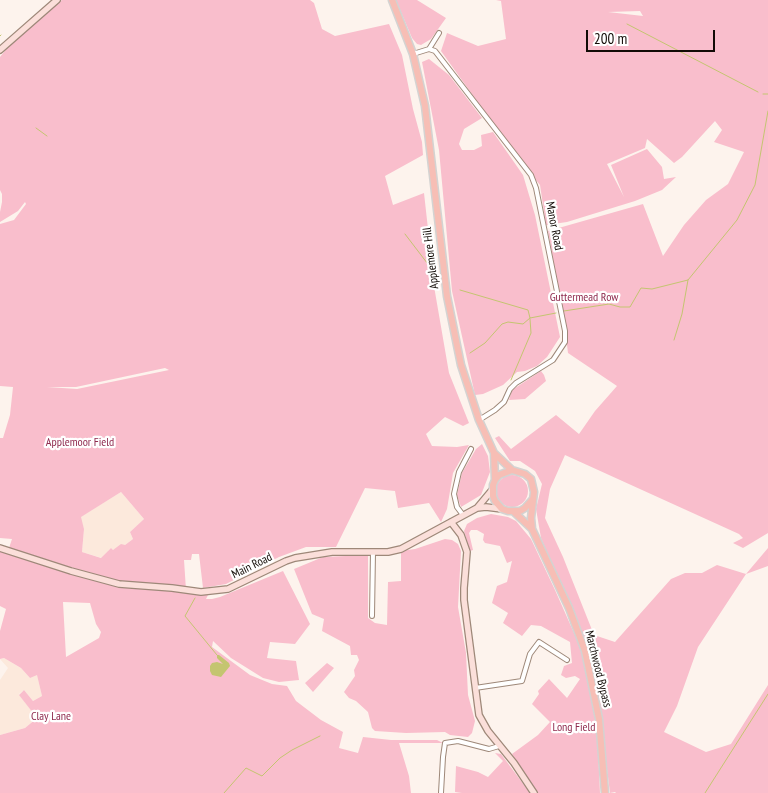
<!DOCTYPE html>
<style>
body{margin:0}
#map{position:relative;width:768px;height:793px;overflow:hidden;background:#fdf3ed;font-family:"PT Sans Narrow",sans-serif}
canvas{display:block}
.scale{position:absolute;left:586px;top:30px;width:129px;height:22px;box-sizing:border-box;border:2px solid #120b06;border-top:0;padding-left:6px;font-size:15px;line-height:18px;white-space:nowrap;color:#120b06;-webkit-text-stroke:4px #fff;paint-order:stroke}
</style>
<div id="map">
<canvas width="768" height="793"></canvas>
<div class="scale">200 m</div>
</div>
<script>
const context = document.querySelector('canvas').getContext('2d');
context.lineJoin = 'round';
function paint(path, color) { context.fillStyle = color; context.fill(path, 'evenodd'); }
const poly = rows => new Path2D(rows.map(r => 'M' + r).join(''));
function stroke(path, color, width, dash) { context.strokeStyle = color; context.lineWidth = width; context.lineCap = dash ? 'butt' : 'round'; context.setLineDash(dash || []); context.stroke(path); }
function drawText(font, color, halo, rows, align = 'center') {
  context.font = font + ' "PT Sans Narrow",sans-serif'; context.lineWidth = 4.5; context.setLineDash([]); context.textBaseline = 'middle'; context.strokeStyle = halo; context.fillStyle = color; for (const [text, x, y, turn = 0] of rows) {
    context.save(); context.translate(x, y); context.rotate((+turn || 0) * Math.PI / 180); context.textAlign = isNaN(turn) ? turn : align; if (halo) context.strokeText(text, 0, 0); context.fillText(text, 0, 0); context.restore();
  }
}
paint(poly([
 [121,492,144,519,130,532,133,539,125,545,113,550,111,548,102,558,82,552,84,529,80,517],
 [4,658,21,668,30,678,37,674,42,696,33,701,24,690,19,694,37,718,25,728,0,735,0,680,8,668,0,659]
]), '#fce9dc');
paint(poly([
 [62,0,310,0,314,3,322,29,335,36,389,24,402,55,413,109,422,142,423,155,385,176,393,205,424,193,435,292,449,373,469,423,463,426,445,417,426,434,432,446,457,447,469,445,453,473,447,509,441,522,429,503,398,508,395,491,365,488,336,547,306,547,279,557,226,584,203,588,199,554,192,554,191,560,184,560,186,590,164,590,208,595,206,599,212,599,220,597,283,571,310,624,295,644,270,642,267,658,296,661,299,680,279,682,263,678,231,658,213,641,212,647,250,675,272,684,287,686,296,701,321,720,343,732,339,748,358,753,363,737,391,740,437,740,443,743,399,743,409,776,411,793,0,793,0,735,25,728,37,718,19,695,24,690,33,701,42,696,37,675,30,678,21,668,4,658,0,659,0,631,6,609,0,606,0,550,9,548,12,539,0,538,0,438,3,438,10,415,13,387,0,386,0,224,14,220,26,204,25,202,18,211,0,222,0,212,2,202,2,194,0,190,0,57,12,42],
 [165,368,169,370,77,389,47,387,76,387],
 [121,492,144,519,130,532,133,539,125,545,121,544,113,550,111,548,101,558,82,552,84,529,81,517],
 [63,602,90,603,96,624,101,632,99,638,66,657],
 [396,0,417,0,446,18,431,39,421,45,417,44,412,38],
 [496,0,768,0,768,533,743,548,733,543,743,538,739,534,565,455,550,489,545,518,563,557,594,635,615,642,671,579,685,573,702,573,717,565,746,574,768,548,768,566,746,574,698,647,677,706,664,732,706,752,731,744,768,685,768,793,616,793,615,792,610,793,595,673,588,649,541,538,536,509,542,484,535,471,520,461,510,461,495,438,499,436,511,449,556,415,579,434,595,411,617,386,568,353,564,320,548,231,643,204,663,256,684,225,706,200,728,184,744,152,714,142,722,130,715,121,682,157,674,163,647,139,645,148,607,164,624,197,611,165,647,149,662,167,664,179,676,177,662,190,635,201,567,222,546,225,540,185,517,157,441,51,447,33,478,46,506,39,501,1],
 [640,11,643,16,608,12],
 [429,59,449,75,482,118,464,129,459,144,462,150,474,150,482,146,481,135,493,132,523,175,535,215,560,337,547,357,537,366,525,371,517,372,503,385,483,394,475,395,452,291,439,150,422,62],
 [541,371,544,375,546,381,525,399,509,400,512,390],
 [482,444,488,456,490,472,481,495,461,507,457,495,462,473,476,449],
 '496 491a16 16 0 1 1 32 0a16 16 0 1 1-32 0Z',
 [491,514,508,517,516,521,531,539,555,590,582,651,593,697,597,728,600,793,536,793,512,754,538,735,550,722,532,704,539,694,538,691,549,679,567,698,580,679,575,676,566,678,561,675,564,666,572,663,570,642,541,626,531,625,522,636,503,623,508,613,492,603,497,586,507,582,512,561,507,563,500,546,485,543,483,540,484,534,477,530,471,530,469,533,473,550,470,551,464,531,467,524,477,518],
 [445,539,452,540,458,544,461,551,458,607,466,653,468,695,475,721,472,733,468,737,450,735,445,732,406,733,375,731,372,728,368,712,356,701,349,698,344,692,355,676,354,670,359,660,357,655,351,655,350,646,322,631,324,619,312,614,294,569,323,557,368,555,368,618,375,623,387,625,388,582,401,581,401,551,415,549],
 [327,663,334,668,313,692,305,683],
 [495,753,501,754,530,793,462,793,455,792,456,766,478,772,488,777,503,761]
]), '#f9becc');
paint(poly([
 [217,655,219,655,229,663,230,666,221,677,212,675,210,671,210,666,212,663,217,662,223,664,217,658]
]), '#c4c570');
stroke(poly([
 [627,24,758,92],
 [0,36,1,35],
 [763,94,768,94],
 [36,128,47,136],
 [405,234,437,276],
 [460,290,528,310,530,318,556,313],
 [564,311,609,304,620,307,630,307,641,288,652,289,688,280,737,220,755,185,768,111],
 [674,340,682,314,688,280],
 [470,353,485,343,502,324,508,322,523,324,530,318],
 [511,380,531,333,530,319],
 [195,598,185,616,217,655],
 [224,793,246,768,262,776,280,758,292,750,320,736],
 [705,793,768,694]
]), '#c4c570', 1);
const street = poly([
 [429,49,439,33],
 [413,54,429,49,435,51,531,175,536,188,565,331,565,342,553,360,516,383,510,389,504,402,495,410,479,420],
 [463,515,457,507,454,494,459,472,471,449],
 [372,616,373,552],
 [475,688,522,681,530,654,539,642,567,660],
 [441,793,443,757,445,743,458,741,489,749,499,746]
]);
const secondary = poly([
 [0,50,57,0],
 [477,508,492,490],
 [451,522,461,535,467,552,464,588,464,600,479,715,488,731,514,763,534,793],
 [0,548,71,571,119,584,172,588,201,592,228,589,286,561,295,558,332,552,388,552,401,549,477,508,486,507,502,509]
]);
const primary = poly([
 [392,0,413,54,425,106,447,296,461,365,479,420,494,453,495,480],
 [494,453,512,470],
 [514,512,532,529,569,608,585,651,599,719,605,793],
 [532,529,531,518,534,492,531,479,525,474,512,470,499,475,495,480,493,485,493,496,495,501,502,509,508,511,520,511,525,508,533,499]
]);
stroke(street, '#9e8879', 6);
stroke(secondary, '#9e8879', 8);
stroke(primary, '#d4d3d2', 9);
stroke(street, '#fff', 4);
stroke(secondary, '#fbdfda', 5.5);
stroke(primary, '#f7beb5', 6);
drawText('12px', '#120b06', '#fff', [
 ["Manor Road",554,226,79],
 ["Applemore Hill",431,258,-97],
 ["Main Road",252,566,-26],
 ["Marchwood Bypass",598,669,76]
]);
drawText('12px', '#8f2a4e', '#fff', [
 ["Guttermead Row",584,298],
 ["Applemoor Field",80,443],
 ["Clay Lane",51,717],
 ["Long Field",574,728]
]);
</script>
